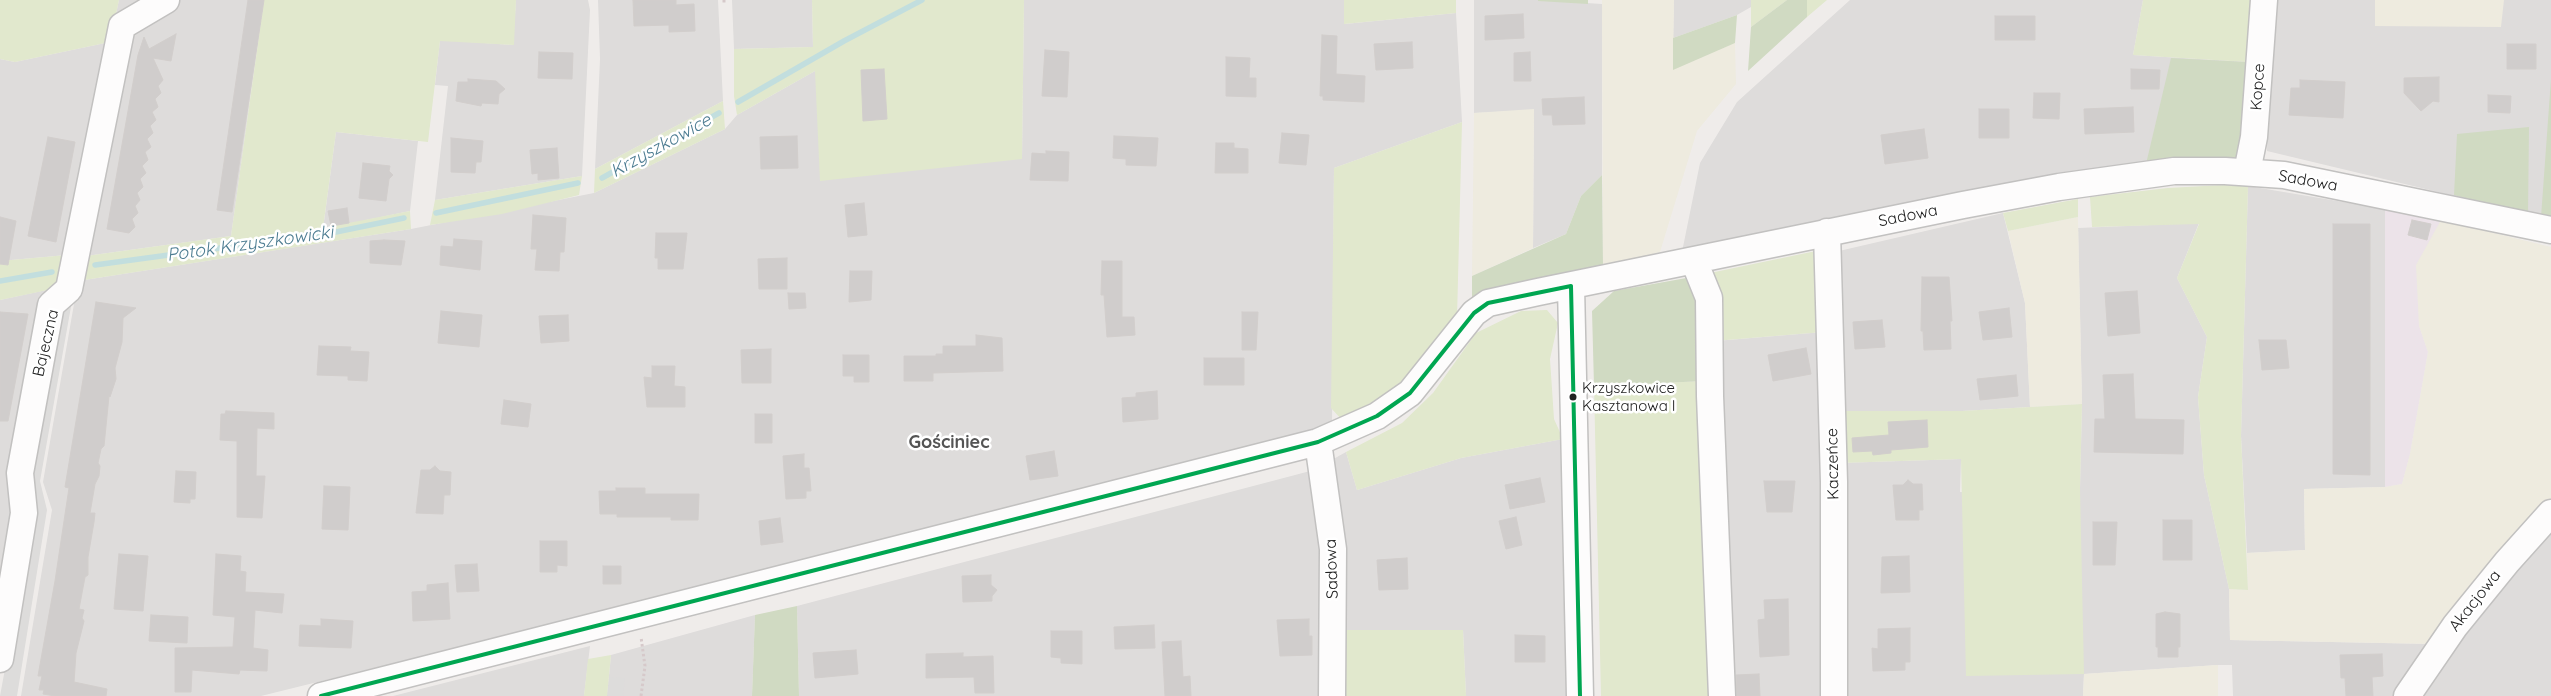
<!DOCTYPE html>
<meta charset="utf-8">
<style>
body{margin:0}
canvas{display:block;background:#efecea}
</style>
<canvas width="2551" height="696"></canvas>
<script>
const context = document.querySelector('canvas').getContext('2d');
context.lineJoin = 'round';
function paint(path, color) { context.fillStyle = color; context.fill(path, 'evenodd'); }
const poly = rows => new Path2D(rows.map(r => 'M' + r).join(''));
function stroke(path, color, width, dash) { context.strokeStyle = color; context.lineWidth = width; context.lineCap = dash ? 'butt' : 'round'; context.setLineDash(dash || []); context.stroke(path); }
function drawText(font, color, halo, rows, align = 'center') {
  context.font = font + ' Quicksand,sans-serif'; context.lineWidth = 5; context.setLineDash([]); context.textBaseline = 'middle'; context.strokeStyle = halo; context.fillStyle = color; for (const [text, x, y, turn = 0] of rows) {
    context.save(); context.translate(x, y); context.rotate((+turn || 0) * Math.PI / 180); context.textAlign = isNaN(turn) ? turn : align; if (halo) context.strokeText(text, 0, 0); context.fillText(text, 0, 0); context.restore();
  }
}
paint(poly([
 [119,0,264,0,231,236,86,256,67,255,0,261,0,59,15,62,110,42],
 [516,0,588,0,590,10,582,176,435,200,448,86,435,85,440,40,513,45],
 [598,0,718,0,723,101,595,169,600,59],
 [732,0,812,0,813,47,734,49],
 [1024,0,1344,0,1345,24,1456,13,1462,122,1334,168,1332,425,790,565,261,696,21,696,52,510,43,482,78,281,411,229,594,193,725,129,737,115,815,71,1022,159],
 [1474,0,1538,0,1602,4,1602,175,1581,196,1566,234,1533,248,1534,110,1474,113],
 [1674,0,1751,0,1751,7,1737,15,1673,38],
 [1850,0,2143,0,2133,55,2247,62,2238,157,2179,159,1682,252,1700,163,1737,102],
 [2271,0,2551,0,2551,219,2267,151],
 [336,132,418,141,410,211,323,229],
 [2248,186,2385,209,2385,487,2304,489,2305,550,2247,553,2241,436],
 [2003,213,2025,303,2030,407,1962,411,1838,411,1839,251],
 [2199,223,2177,278,2207,337,2198,397,2204,475,2229,589,2230,640,2434,644,2400,696,2233,696,2232,665,2218,665,2084,674,2083,696,1841,696,1840,463,1961,459,1960,492,2080,488,2082,404,2078,228],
 [51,289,0,612,0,300],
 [1823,332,1828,696,1714,696,1704,342],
 [1563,439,1567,696,1466,696,1463,630,1343,630,1328,462,1346,452,1357,490,1461,458],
 [1314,470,1327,552,1326,696,799,696,797,606],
 [2551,523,2551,696,2420,696,2527,552],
 [755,615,752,696,607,696,611,655],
 [590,646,584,696,393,696]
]), '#dedcdb');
paint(poly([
 [2385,209,2441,220,2419,326,2428,352,2410,454,2402,484,2385,487]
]), '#ece3e9');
paint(poly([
 [61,300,72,301,40,481,47,510,17,696,0,696,35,506,28,484],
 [609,677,625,678,623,696,607,696]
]), '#dddcdb');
paint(poly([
 [1602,0,1674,0,1673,69,1735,43,1736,84,1697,131,1660,252,1603,267],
 [2375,0,2504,0,2501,27,2375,26],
 [1534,109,1533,248,1472,276,1474,113],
 [2078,217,2082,404,2030,407,2025,303,2008,231],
 [2441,220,2551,247,2551,498,2434,644,2230,640,2229,589,2248,590,2247,553,2305,550,2304,489,2385,487,2402,484,2410,454,2428,352,2419,326,2416,265],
 [2218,665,2218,696,2083,696,2084,674]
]), '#eeebdf');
paint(poly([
 [0,0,119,0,110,42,15,62,0,59],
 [264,0,516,0,514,45,440,41,428,142,336,132,323,228,410,211,411,229,78,281,86,256,231,236],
 [812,0,1024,0,1022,159,820,181,815,71,737,115,734,96,734,49,813,47],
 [1344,0,1456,0,1456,13,1344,24],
 [1751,0,1787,0,1751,27],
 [1807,0,1827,0,1807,17],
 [2143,0,2251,0,2247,62,2133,55],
 [723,101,725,129,594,193,595,169],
 [1462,122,1457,318,1409,380,1342,420,1331,408,1334,168],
 [582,176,579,195,502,214,430,225,435,200],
 [2224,185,2248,186,2241,436,2248,590,2229,589,2204,475,2198,397,2207,337,2177,278,2199,224,2092,227,2090,197,2168,188],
 [2078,199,2078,217,2008,231,2003,213],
 [1821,250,1823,332,1714,341,1710,273],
 [67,255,62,287,0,300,0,261],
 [1547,310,1558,323,1550,359,1554,419,1563,439,1461,458,1357,490,1346,452,1402,423,1433,393,1476,333,1521,311],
 [1705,381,1714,696,1601,696,1594,386],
 [2082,404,2080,488,2084,674,1966,676,1961,459,1840,463,1838,411,1962,411],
 [1343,630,1463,630,1466,696,1342,696],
 [611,655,607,696,584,696,588,659]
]), '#e1e8cd');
paint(poly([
 [1538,0,1588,0,1588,4,1538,1],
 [1787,0,1807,0,1807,17,1748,71,1751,27],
 [1737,15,1735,43,1673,70,1673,38],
 [2171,58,2247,62,2238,157,2179,159,2146,164],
 [2551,79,2551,219,2541,217],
 [2529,127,2528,214,2454,195,2457,134],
 [1602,175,1603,267,1472,302,1472,276,1566,234,1581,196],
 [1692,277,1703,300,1705,381,1594,386,1592,311,1614,291],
 [797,606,799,696,752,696,755,615]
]), '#d0dac2');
stroke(poly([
 [738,102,844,41,922,0],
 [602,178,719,113],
 [436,213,578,183],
 [95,265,331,233,404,218],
 [0,281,52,272]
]), '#c2dede', 5.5);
const building = poly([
 [248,0,264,0,232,212,217,210,248,0],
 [633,0,676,0,676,5,694,4,695,31,669,32,669,25,634,26,633,0],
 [1523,14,1524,38,1485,40,1485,16,1523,14],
 [1995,16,2035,16,2035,40,1995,40,1995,16],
 [176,34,171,61,153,58,163,80,158,86,161,93,155,99,158,107,152,112,156,120,150,126,153,133,147,139,151,147,145,152,148,160,142,166,146,173,140,179,143,187,137,193,140,200,135,206,138,213,132,219,135,227,129,233,107,229,138,55,144,37,149,49,176,34],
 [1322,35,1337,36,1336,74,1365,76,1364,102,1323,100,1323,96,1320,96,1322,35],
 [1412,42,1413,68,1376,70,1374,44,1412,42],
 [2507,44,2536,44,2536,69,2507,69,2507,44],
 [1045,50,1069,52,1067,97,1042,96,1045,50],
 [539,52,573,53,572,79,538,78,539,52],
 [1530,52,1531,81,1514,81,1514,53,1530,52],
 [1226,57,1250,58,1249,78,1256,78,1256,97,1226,96,1226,57],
 [884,69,887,119,863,121,861,70,884,69],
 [2131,69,2160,70,2159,89,2131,89,2131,69],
 [2439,77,2439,102,2433,101,2421,111,2404,93,2404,78,2439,77],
 [468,79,496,81,505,89,499,94,498,104,482,103,481,106,456,101,458,82,468,82,468,79],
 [2300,80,2345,82,2343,118,2289,115,2291,88,2300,88,2300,80],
 [2034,93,2060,93,2059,119,2033,118,2034,93],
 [2488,95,2511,96,2510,113,2488,112,2488,95],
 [1584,97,1585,124,1553,125,1552,115,1543,115,1542,99,1584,97],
 [2133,107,2134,132,2085,134,2084,109,2133,107],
 [1979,109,2009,109,2009,138,1979,138,1979,109],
 [1924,129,1928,158,1885,164,1881,135,1924,129],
 [1282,133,1309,135,1306,165,1279,163,1282,133],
 [797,136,798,168,761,169,760,137,797,136],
 [1114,136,1158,138,1156,166,1126,165,1126,159,1113,158,1114,136],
 [48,137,75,142,56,242,28,236,48,137],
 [451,138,483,141,481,162,476,162,475,173,451,172,451,138],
 [1216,143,1234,143,1234,148,1248,149,1248,173,1215,173,1216,143],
 [557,148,559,178,538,180,538,173,532,174,530,150,557,148],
 [1046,151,1069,152,1068,181,1030,180,1032,153,1046,154,1046,151],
 [363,163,390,166,389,171,393,175,389,179,386,201,359,198,363,163],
 [864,203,867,235,848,237,845,205,864,203],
 [347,208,349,223,331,226,328,211,347,208],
 [533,215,566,218,564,252,560,252,559,271,535,270,537,249,531,249,533,215],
 [0,217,16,221,8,265,0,264,0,217],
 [2412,220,2431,224,2427,240,2408,235,2412,220],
 [2333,224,2370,224,2370,475,2333,474,2333,224],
 [656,233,687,233,683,269,658,269,658,258,655,258,656,233],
 [454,239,482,241,480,270,440,265,441,246,453,247,454,239],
 [384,240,405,241,401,265,370,263,370,241,384,240],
 [787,258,787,289,759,289,758,259,787,258],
 [1102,261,1122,261,1122,317,1134,317,1135,335,1107,337,1104,295,1101,295,1102,261],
 [850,271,872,271,871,300,849,302,850,271],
 [1922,277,1949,277,1952,321,1950,321,1951,349,1924,350,1923,331,1921,331,1922,277],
 [2137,291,2140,333,2108,336,2105,293,2137,291],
 [788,293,805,293,806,308,789,309,788,293],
 [96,302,136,308,123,318,122,342,115,368,116,379,110,397,109,396,104,446,101,449,98,463,100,466,99,476,95,484,90,513,95,513,94,522,88,557,88,575,85,577,79,609,84,610,82,618,84,621,76,653,74,682,107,689,106,696,55,696,43,694,44,690,39,690,42,676,38,676,55,581,69,488,65,487,96,302],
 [2009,308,2012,337,1983,340,1979,312,2009,308],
 [441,311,482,315,479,347,438,343,441,311],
 [0,312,28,314,8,421,0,421,0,312],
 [1242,312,1258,312,1256,350,1242,350,1242,312],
 [568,315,569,341,541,343,539,316,568,315],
 [1882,320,1885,347,1855,349,1853,322,1882,320],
 [976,335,1002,338,1003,371,933,373,933,381,904,381,904,356,936,356,936,354,943,354,943,346,976,346,976,335],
 [2259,340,2286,340,2289,368,2262,370,2259,340],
 [319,346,351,347,350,351,369,352,367,381,348,380,348,376,317,375,319,346],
 [1806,348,1811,374,1773,381,1768,355,1806,348],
 [771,349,771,383,742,383,741,350,771,349],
 [843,355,869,355,869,382,854,382,854,376,843,376,843,355],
 [1204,358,1244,358,1244,385,1204,385,1204,358],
 [652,366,675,366,674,386,685,387,685,407,647,407,644,377,652,378,652,366],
 [2133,374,2135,419,2184,420,2183,454,2094,452,2095,419,2105,419,2103,375,2133,374],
 [2016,375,2018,396,1980,400,1977,379,2016,375],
 [1157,391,1158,419,1123,422,1122,398,1136,397,1136,393,1157,391],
 [504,400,531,404,528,427,501,424,504,400],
 [226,411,274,413,274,429,257,428,256,476,265,476,262,518,237,517,237,441,220,440,221,414,225,414,226,411],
 [755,414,772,414,772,443,755,443,755,414],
 [1927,420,1928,447,1891,450,1891,453,1873,455,1872,451,1853,452,1852,438,1889,435,1888,422,1927,420],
 [1054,451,1058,476,1030,480,1026,456,1054,451],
 [804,454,804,468,809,468,811,491,806,491,806,498,786,499,783,456,804,454],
 [435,466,440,471,451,472,450,495,444,495,443,514,416,513,421,470,430,470,435,466],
 [176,471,196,472,195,499,190,499,190,503,174,502,176,471],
 [1540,478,1545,502,1510,509,1505,485,1540,478],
 [1908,480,1913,484,1922,484,1923,510,1919,510,1919,520,1896,520,1893,485,1903,485,1908,480],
 [1764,481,1795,481,1792,512,1767,512,1764,481],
 [324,486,350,487,348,530,322,529,324,486],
 [616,488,645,488,645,494,699,494,698,520,671,520,671,517,617,517,617,514,600,514,599,491,616,491,616,488],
 [1516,517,1522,545,1506,549,1499,521,1516,517],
 [780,518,783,542,761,545,759,521,780,518],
 [2163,520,2192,520,2192,560,2163,560,2163,520],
 [2093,522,2117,522,2115,565,2093,565,2093,522],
 [540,541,567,541,567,566,557,565,557,572,540,572,540,541],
 [119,554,148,556,143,611,114,609,119,554],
 [216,554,241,556,240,571,246,572,245,592,284,594,282,613,255,610,253,648,268,650,267,671,240,670,239,674,192,670,191,692,175,692,175,648,233,647,235,617,213,615,216,554],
 [1909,556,1910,592,1881,593,1882,557,1909,556],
 [1407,558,1408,589,1379,590,1377,560,1407,558],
 [477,564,479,591,457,592,455,565,477,564],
 [603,566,621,566,621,584,603,584,603,566],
 [991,575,991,585,997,590,992,596,992,601,963,602,962,576,991,575],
 [448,583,450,619,413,621,412,592,427,591,427,585,448,583],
 [1788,599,1789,655,1760,657,1758,620,1765,619,1764,600,1788,599],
 [2165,612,2180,614,2180,647,2178,647,2178,657,2158,657,2158,647,2156,647,2156,614,2165,612],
 [151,615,188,617,187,643,149,641,151,615],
 [321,619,353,621,351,648,299,646,300,625,321,626,321,619],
 [1309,619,1309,636,1312,636,1312,655,1280,656,1277,620,1309,619],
 [1154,625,1155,648,1115,649,1114,627,1154,625],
 [1910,628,1910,662,1905,662,1905,670,1873,671,1872,648,1878,649,1878,629,1910,628],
 [1051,631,1082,631,1082,664,1061,663,1061,658,1051,657,1051,631],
 [1515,635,1545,636,1545,662,1515,662,1515,635],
 [1181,641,1183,677,1190,676,1191,696,1165,696,1162,642,1181,641],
 [856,650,858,674,815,678,813,653,856,650],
 [963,653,963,657,993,656,994,693,975,693,974,677,926,678,926,654,963,653],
 [2382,654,2383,676,2372,677,2373,696,2346,696,2345,678,2341,678,2340,655,2382,654],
 [1759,674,1760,696,1737,696,1736,675,1759,674]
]);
paint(building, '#d0cdcc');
stroke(building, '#d2cecc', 1);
const minor = poly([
 [2247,172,2254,137,2264,0],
 [1827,232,1834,482,1834,696],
 [1694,261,1709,298,1710,396,1722,696],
 [1571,286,1580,696],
 [1318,442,1333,549,1332,696],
 [0,659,24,513,20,473,51,305,69,289,122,26,166,0],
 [321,696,1318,442,1377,416,1410,393,1474,313,1488,303,1538,292,1963,205,2059,187,2174,171,2225,171,2284,175,2551,230],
 [2407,696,2455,626,2507,562,2551,513]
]);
stroke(minor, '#c2c1c0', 29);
stroke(poly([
 [724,0,724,3],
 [641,696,645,666,641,637]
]), '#d6c9ca', 3, [2.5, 2.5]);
stroke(minor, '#fdfcfc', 26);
stroke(poly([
 [1571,286,1580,696],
 [321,696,1318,442,1377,416,1410,393,1474,313,1488,303,1571,286]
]), '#00a651', 4);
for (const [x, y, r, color] of [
 [1573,397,4.5,"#212121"]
]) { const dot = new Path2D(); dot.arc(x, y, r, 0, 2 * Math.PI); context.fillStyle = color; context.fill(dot); stroke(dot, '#fff', 2); }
drawText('15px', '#212121', '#fff', [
 ["Krzyszkowice",1582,388],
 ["Kasztanowa I",1582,406]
], 'left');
drawText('16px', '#212121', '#fff', [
 ["Kopce",2258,87,-86],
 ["Sadowa",2308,181,10],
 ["Sadowa",1908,216,-11],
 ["Bajeczna",46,343,-77],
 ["Kaczeńce",1833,464,-91],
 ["Sadowa",1332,569,-92],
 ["Akacjowa",2475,601,-52]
]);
drawText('italic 18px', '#4c7c91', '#fff', [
 ["Krzyszkowice",661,146,-29],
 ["Potok Krzyszkowicki",250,244,-8]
]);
drawText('bold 18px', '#545454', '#fff', [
 ["Gościniec",949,443]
]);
</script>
